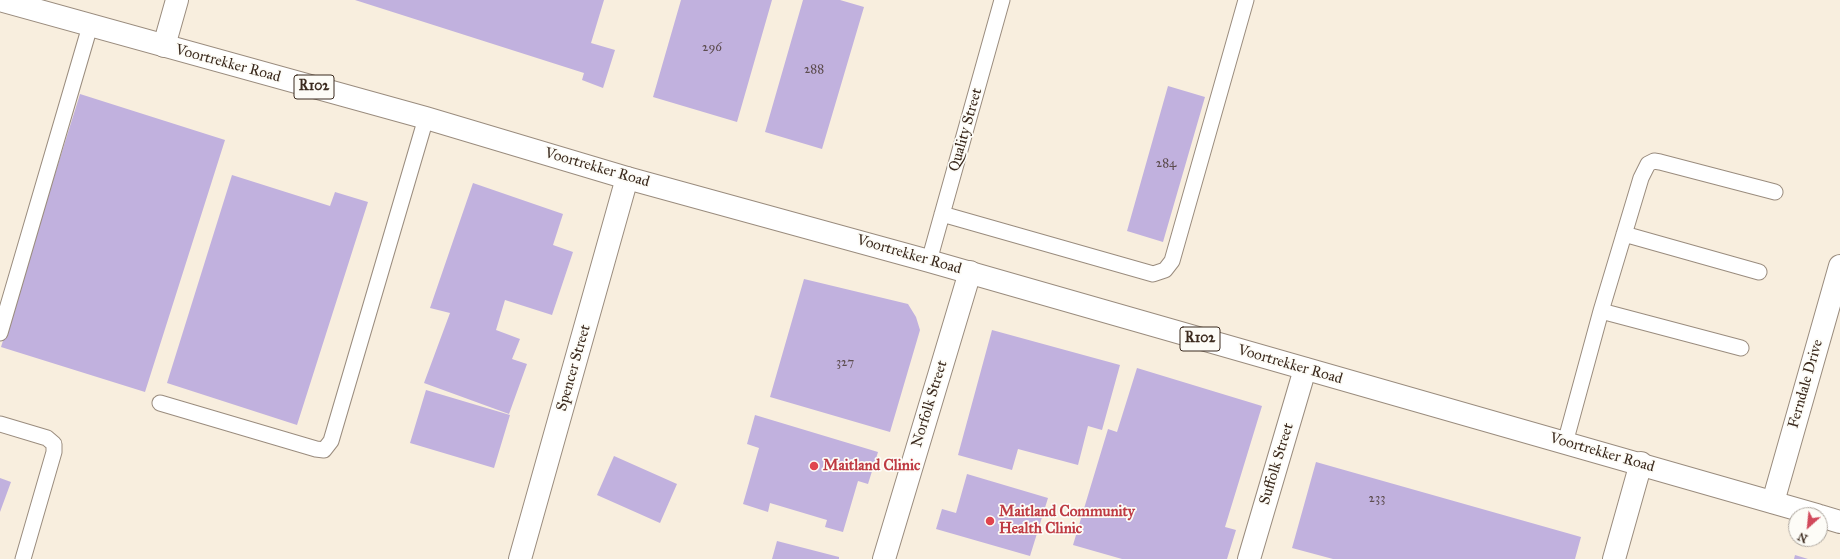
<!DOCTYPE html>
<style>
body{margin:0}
#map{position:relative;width:1840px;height:559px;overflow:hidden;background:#f8eede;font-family:"IM FELL Great Primer",serif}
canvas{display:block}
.north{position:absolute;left:1788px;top:507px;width:40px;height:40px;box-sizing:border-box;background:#fdfcf7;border:1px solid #afa8a0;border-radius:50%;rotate:207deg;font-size:11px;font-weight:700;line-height:16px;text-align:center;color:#3b2a1e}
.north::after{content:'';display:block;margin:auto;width:14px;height:18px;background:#d1495b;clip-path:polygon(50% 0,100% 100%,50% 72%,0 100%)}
</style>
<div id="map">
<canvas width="1840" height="559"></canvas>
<div class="north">N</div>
</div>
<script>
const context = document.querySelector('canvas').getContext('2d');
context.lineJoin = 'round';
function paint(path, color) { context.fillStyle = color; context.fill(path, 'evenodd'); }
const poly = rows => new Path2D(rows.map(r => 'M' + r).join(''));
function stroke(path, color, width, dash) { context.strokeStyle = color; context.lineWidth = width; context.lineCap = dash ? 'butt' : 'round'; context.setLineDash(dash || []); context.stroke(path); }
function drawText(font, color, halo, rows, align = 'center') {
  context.font = font + ' "IM FELL Great Primer",serif'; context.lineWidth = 3.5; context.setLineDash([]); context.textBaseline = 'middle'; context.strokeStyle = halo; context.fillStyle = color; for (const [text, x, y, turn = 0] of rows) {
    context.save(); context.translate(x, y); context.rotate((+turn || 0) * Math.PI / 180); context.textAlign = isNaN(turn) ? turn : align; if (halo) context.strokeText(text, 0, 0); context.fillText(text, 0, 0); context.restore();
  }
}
paint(poly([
 [355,0,604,0,591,43,615,50,603,88,582,80,584,73],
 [681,0,772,0,737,122,653,97],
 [803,0,840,0,864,7,822,149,765,132],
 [1168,86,1205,97,1163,242,1127,231],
 [80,94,225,140,145,392,1,347],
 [232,175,330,206,335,192,368,202,297,425,167,383],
 [473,183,563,214,553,245,573,252,552,315,505,300,496,330,520,339,512,359,527,364,509,414,424,383,450,313,430,308],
 [804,279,908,304,916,317,920,330,890,432,770,397],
 [992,330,1120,365,1102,430,1088,426,1078,465,1018,449,1012,470,958,455],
 [1137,368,1262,406,1225,527,1236,530,1227,559,1122,559,1073,545,1108,429,1117,432],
 [426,390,510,415,494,468,410,443],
 [755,415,878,452,868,484,858,481,843,532,825,527,827,520,770,503,768,512,743,504,759,448,747,444],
 [614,456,677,484,660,523,597,495],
 [1316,462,1581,537,1575,559,1333,559,1292,548],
 [967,474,1048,498,1030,556,936,529,942,509,956,513],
 [0,478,11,482,0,512],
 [777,541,839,557,839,559,772,559],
 [1795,555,1808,559,1794,559]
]), '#c1b1de');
const service = poly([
 [942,214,1153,274,1165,270,1172,261,1246,0],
 [1624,234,1759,272],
 [929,261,1002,0],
 [1601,311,1741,348],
 [0,333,90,26],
 [160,403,316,449,324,450,331,441,426,118],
 [0,424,47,438,54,444,54,452,23,559],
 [1565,443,1601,311,1641,178,1648,164,1654,161,1660,162,1775,192]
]);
const minor = poly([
 [164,46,177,0],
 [1773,502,1840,266],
 [520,559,627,178],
 [884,559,970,272],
 [1249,559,1305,369],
 [1614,559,1641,463]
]);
const primary = poly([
 [0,0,426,118,627,178,929,261,1817,515],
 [1820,516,1840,522]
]);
stroke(service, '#9a8c7e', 17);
stroke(minor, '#9a8c7e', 24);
stroke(primary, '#9a8c7e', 24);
stroke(service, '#fff', 15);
stroke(minor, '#fff', 22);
stroke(primary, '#fff', 22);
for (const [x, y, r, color] of [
 [814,466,5,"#e0444e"],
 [990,521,5,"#e0444e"]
]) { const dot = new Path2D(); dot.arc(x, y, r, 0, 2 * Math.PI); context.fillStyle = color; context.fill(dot); stroke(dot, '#fdfcf7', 1.5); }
drawText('13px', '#5c4c4e', null, [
 ["296",712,48],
 ["288",814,70],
 ["284",1166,164],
 ["327",845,363],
 ["233",1377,499]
]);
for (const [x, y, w] of [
 [314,87,40],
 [1200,339,40]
]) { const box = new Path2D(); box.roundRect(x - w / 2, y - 12, w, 24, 3); context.fillStyle = '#fdfcf7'; context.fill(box); stroke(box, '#3b2a1e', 1); }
drawText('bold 14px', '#3b2a1e', null, [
 ["R102",314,87],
 ["R102",1200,339]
]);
drawText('15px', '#3b2a1e', '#fdfcf7', [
 ["Voortrekker Road",228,64,15],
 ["Quality Street",966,130,-74],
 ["Voortrekker Road",597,168,16],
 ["Voortrekker Road",909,255,16],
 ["Voortrekker Road",1290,365,16],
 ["Spencer Street",574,368,-74],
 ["Ferndale Drive",1806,384,-74],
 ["Norfolk Street",930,404,-73],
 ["Voortrekker Road",1602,453,16],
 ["Suffolk Street",1277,464,-73]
]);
drawText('bold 15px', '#be3a42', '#fdfcf7', [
 ["Maitland Clinic",823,466],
 ["Maitland Community",999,512],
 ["Health Clinic",999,529]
], 'left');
</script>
